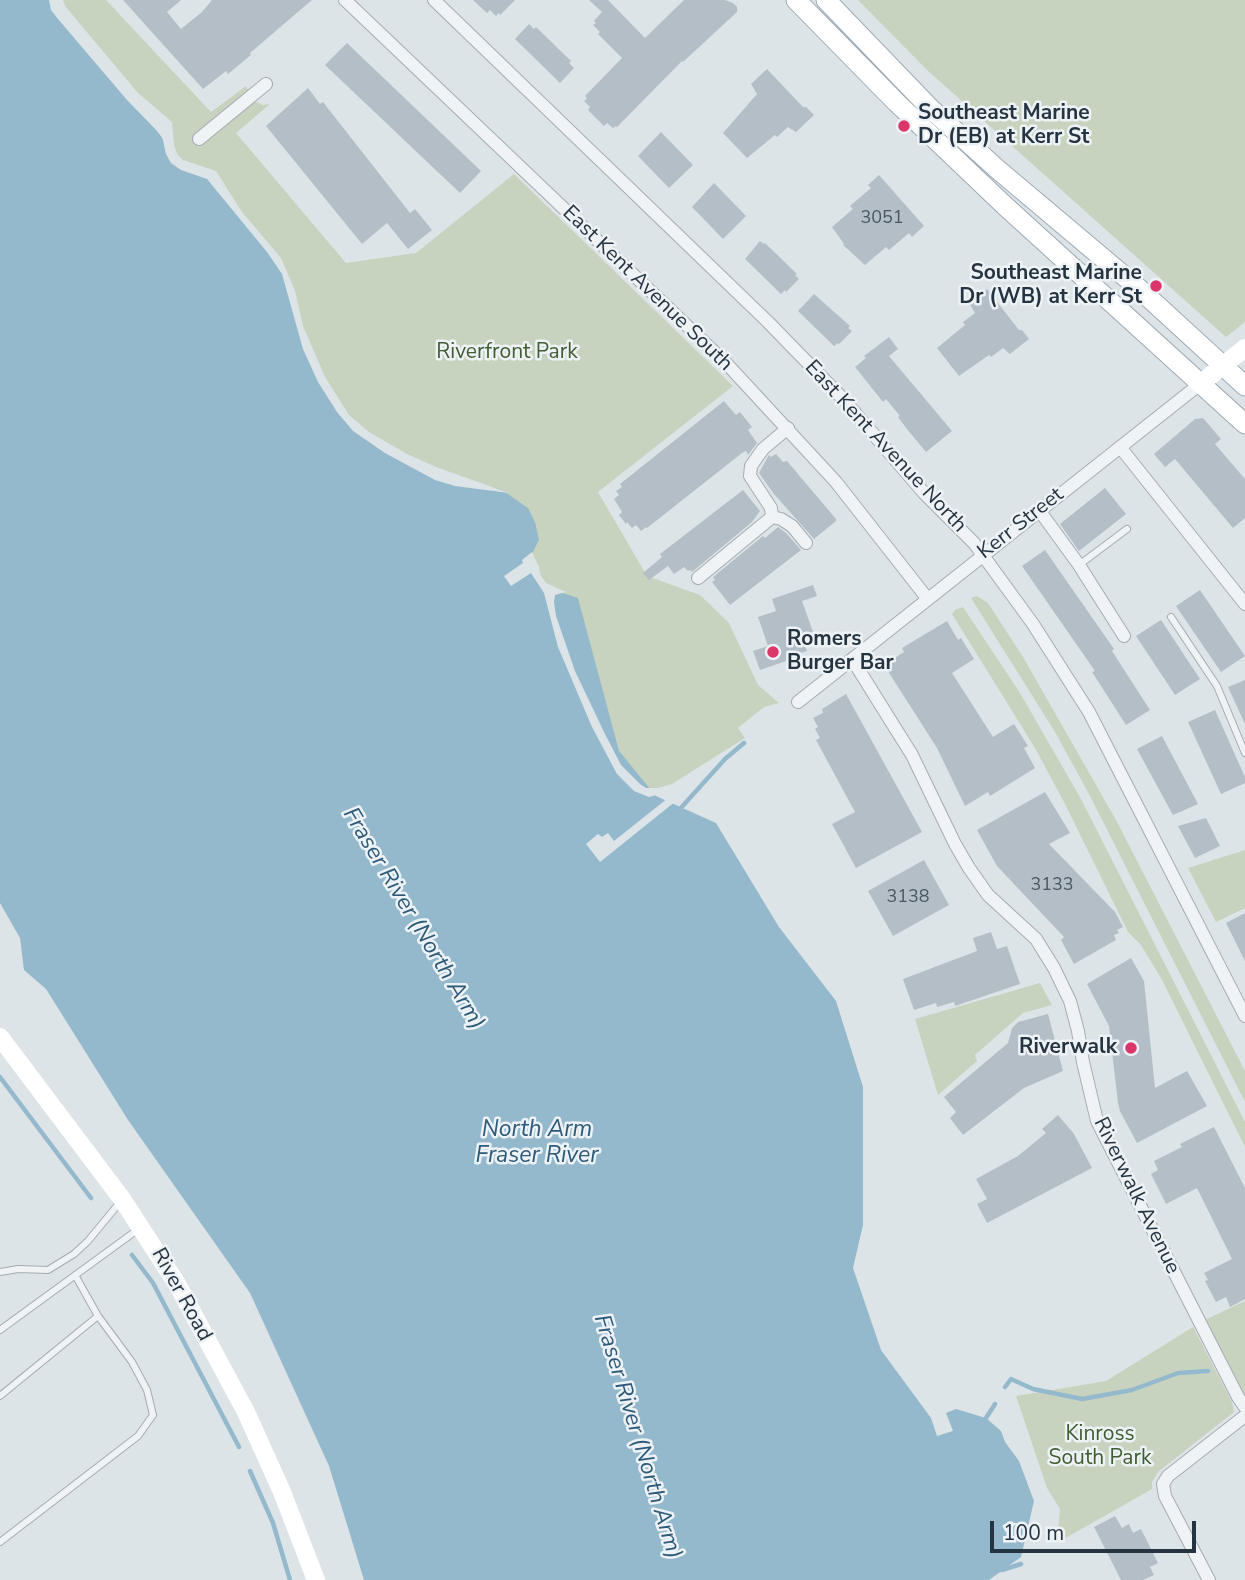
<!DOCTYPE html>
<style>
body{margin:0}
#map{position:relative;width:1245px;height:1580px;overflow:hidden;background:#dde4e8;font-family:"Nunito Sans",sans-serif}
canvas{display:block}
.scale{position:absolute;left:990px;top:1521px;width:206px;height:32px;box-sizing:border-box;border:4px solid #253440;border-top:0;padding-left:9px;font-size:21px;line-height:24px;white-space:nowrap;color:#253440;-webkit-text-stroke:5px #edf2f6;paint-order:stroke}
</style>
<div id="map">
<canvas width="1245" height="1580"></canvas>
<div class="scale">100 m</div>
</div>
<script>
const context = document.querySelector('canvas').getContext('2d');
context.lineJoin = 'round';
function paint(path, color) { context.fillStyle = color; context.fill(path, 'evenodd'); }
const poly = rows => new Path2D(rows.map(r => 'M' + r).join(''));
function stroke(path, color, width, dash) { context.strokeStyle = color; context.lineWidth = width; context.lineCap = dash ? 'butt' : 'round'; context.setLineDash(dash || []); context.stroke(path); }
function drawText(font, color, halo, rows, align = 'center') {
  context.font = font + ' "Nunito Sans",sans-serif'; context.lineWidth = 5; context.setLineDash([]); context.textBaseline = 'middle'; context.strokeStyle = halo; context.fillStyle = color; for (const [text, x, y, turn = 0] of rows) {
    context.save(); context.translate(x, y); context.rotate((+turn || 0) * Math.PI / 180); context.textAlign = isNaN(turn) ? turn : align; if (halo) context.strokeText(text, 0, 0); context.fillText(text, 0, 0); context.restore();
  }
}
paint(poly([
 [59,0,106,0,211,112,246,86,254,101,263,105,270,104,236,133,346,263,416,253,514,174,733,386,598,492,647,576,700,595,729,623,758,685,779,703,764,707,738,728,745,738,672,784,658,788,646,788,621,765,531,556,539,540,439,472,369,435,347,417,138,97],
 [858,0,1245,0,1245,322,1226,337,927,70],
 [977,596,988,603,1023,657,1116,820,1245,1071,1245,1102,1090,796,1055,732,971,598],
 [963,607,1020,693,1081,799,1245,1122,1245,1147,1162,980,1141,945,1128,932,1065,804,1035,748,952,614,955,610],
 [1245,850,1245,908,1216,922,1188,868],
 [1040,983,1052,1005,1023,1013,975,1055,977,1061,938,1095,915,1019],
 [1245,1301,1245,1395,1205,1320],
 [1193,1327,1232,1402,1234,1412,1158,1472,1152,1482,1152,1489,1057,1543,1060,1509,1047,1488,1016,1396,1106,1381]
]), '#c7d3be');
paint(poly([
 [0,0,59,0,181,163,213,174,239,214,278,260,303,335,322,377,347,417,369,435,439,472,502,490,528,508,535,522,539,540,531,556,541,580,550,589,578,598,619,751,656,796,716,823,779,927,836,1001,863,1087,863,1225,853,1268,881,1350,931,1418,937,1436,953,1431,946,1413,956,1409,986,1418,1001,1431,1005,1442,1019,1461,1034,1501,1021,1557,989,1580,364,1580,329,1466,250,1293,128,1120,46,989,24,970,20,938,0,903]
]), '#95b9cc');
paint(poly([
 [49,0,63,0,65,6,138,93,172,122,174,145,177,154,183,160,216,171,242,212,281,258,295,291,303,326,325,377,349,415,369,432,407,454,436,467,509,493,455,486,435,480,385,453,353,431,337,412,318,382,303,349,282,274,267,252,207,179,181,170,171,163,166,154,162,136,127,100,58,19,51,10],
 [532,552,539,567,540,574,546,583,566,592,555,595,554,602,556,616,575,671,604,732,621,765,640,784,646,788,654,788,660,794,649,797,634,791,617,774,592,727,558,647,544,593,531,573,511,586,504,576,523,563,522,560],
 [668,798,676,801,600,862,586,844,598,834,602,837,608,833,614,841]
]), '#dde4e8');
stroke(poly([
 [679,810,725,759,744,743],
 [0,1077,91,1198],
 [132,1255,153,1283,239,1447],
 [1005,1387,1011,1379,1033,1389,1082,1399,1132,1390,1178,1373,1208,1371],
 [986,1418,995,1404],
 [250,1471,273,1523,290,1580],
 [1002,1570,1021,1564]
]), '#95b9cc', 4.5);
paint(poly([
 [123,0,181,0,167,12,181,29,202,12,212,0,312,0,250,53,251,55,228,74,226,71,203,89],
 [473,0,515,0,500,15,499,13,496,16,490,10,487,13],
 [589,0,608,0,645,38,684,0,725,0,733,3,737,7,737,12,683,62,682,61,617,127,616,126,613,128,607,123,604,126,588,110,590,107,584,101,587,98,585,96,622,58,598,34,600,32,593,25,596,23,594,21,602,12],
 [529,24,534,29,536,27,571,61,569,63,574,68,560,83,515,39],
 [347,43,481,171,460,193,325,65],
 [767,69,803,107,806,107,814,115,796,132,788,127,777,137,775,135,747,158,723,133,757,94,751,84],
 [308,88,320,104,323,102,410,213,415,209,432,230,408,249,387,223,362,244,266,126],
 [661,132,693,165,669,188,638,156],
 [879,175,924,226,912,237,909,233,889,250,886,247,865,265,843,245,844,244,832,227,853,209,850,206,871,188,868,185],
 [714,183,746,216,723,239,692,207],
 [760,241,764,244,765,243,797,274,795,275,799,279,786,292,785,290,781,294,745,259],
 [987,289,1019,330,1022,330,1029,339,1010,354,1003,348,991,357,989,355,959,376,937,348,965,325,963,322,975,313,969,303],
 [814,294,850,326,848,328,852,331,839,344,838,343,834,346,798,311],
 [889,337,898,349,889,356,952,431,926,452,907,429,898,417,900,416,886,399,883,402,855,367,866,358,864,356],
 [724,401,736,415,740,412,752,427,748,430,757,443,748,455,746,451,742,453,647,528,646,527,641,531,636,525,632,528,627,522,626,524,619,515,622,512,614,499,619,495,616,491,622,487,620,484],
 [1203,418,1221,439,1215,444,1245,479,1245,518,1233,528,1175,459,1165,467,1154,454,1195,419],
 [776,454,783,462,787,461,836,519,836,521,814,539,774,494,759,473,769,455,771,457],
 [1105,488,1126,514,1079,551,1060,524],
 [743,490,760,511,752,522,692,572,690,570,688,571,684,567,674,574,668,566,649,580,643,573,662,557,660,554],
 [778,527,786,533,801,550,730,605,712,582,715,580,713,577,763,536,765,538],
 [1045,550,1114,649,1112,651,1150,710,1126,725,1092,672,1095,671,1022,566],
 [813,585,817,596,802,601,813,632,802,636,807,651,791,656,792,659,760,670,753,651,768,646,758,617,776,611,772,599],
 [1200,590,1245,656,1221,672,1176,606],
 [1161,620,1200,679,1175,695,1136,636],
 [947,621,958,640,961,638,974,659,952,673,993,737,1014,724,1028,746,1024,748,1035,768,990,796,988,792,965,806,937,748,884,665,904,652,902,648],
 [1245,680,1245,724,1228,687],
 [846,694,922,832,856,868,832,824,855,812,816,740,820,738,815,729,818,727,813,718,823,713,822,709],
 [1215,710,1245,777,1245,783,1221,794,1188,722],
 [1162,736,1198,804,1173,815,1137,749],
 [1045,792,1070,833,1049,844,1115,912,1123,927,1117,930,1119,933,1114,935,1116,940,1074,964,1061,940,1064,937,997,866,977,830],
 [1206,818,1220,846,1195,858,1178,826],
 [924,860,949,905,893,936,868,891],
 [1245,913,1245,961,1226,923],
 [991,932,997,949,1007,946,1020,984,955,1006,954,1002,937,1007,936,1003,914,1010,903,979,977,951,973,938],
 [1131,958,1144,981,1155,1088,1187,1071,1207,1106,1137,1143,1120,1111,1118,1103,1109,1026,1087,984],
 [1048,1014,1063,1071,1024,1088,963,1135,950,1118,956,1112,944,1097,1008,1043,1012,1028,1018,1022],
 [1058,1115,1074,1134,1092,1168,987,1223,977,1204,987,1199,976,1179,1018,1156,1046,1133,1042,1129],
 [1214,1127,1245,1188,1245,1299,1230,1307,1226,1297,1216,1302,1205,1281,1208,1280,1204,1273,1232,1259,1197,1188,1166,1204,1151,1174,1158,1170,1154,1161,1182,1147,1180,1144],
 [1115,1516,1122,1528,1129,1524,1133,1533,1141,1529,1158,1563,1150,1567,1154,1575,1143,1580,1121,1580,1094,1527]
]), '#b4bec6');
const lane = poly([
 [1079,565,1127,529],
 [1171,617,1217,686,1245,753],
 [0,1272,18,1269,48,1270,74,1254,88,1241,121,1201],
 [0,1330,140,1228],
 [0,1396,98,1316],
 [0,1542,138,1436,153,1415,147,1390,132,1362,98,1316,75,1275]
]);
const street = poly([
 [345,0,726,363,836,482,927,598],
 [434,0,768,322,844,400,924,493,974,543,1033,624,1089,712,1245,1016],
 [199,139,266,84],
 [1120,447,1245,604],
 [1039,510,1079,565,1124,636],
 [772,517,781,519,792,526,806,543],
 [698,578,772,517,771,508,750,476,751,466,763,449,788,428],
 [852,659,912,755,955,844,969,868,988,895,1036,939,1054,968,1070,1001,1078,1031,1083,1062,1097,1121,1238,1397,1245,1407],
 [798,702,1200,384],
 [1209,1580,1165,1496,1163,1484,1168,1476,1245,1416]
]);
const primary = poly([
 [796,0,896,102,1004,205,1245,424],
 [826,0,931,109,996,168,1136,286,1245,386]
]);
stroke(lane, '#a2acb2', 8);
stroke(street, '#a2acb2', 14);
stroke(primary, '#9caab5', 21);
stroke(lane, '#f0f3f6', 6);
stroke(street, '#f0f3f6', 12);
stroke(poly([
 [1200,384,1245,348],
 [0,1037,122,1199,177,1284,246,1412,282,1492,316,1580]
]), '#fff', 18);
stroke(primary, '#fff', 19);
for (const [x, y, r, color] of [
 [904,126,7,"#da366a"],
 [1156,286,7,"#da366a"],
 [773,652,7,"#da366a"],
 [1131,1048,7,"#da366a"]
]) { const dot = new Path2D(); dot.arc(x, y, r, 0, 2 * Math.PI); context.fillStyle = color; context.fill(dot); stroke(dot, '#edf2f6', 2.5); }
drawText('18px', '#495662', null, [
 ["3051",882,219],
 ["3133",1052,886],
 ["3138",908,898]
]);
drawText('bold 21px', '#253440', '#edf2f6', [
 ["Southeast Marine",918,114],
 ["Dr (EB) at Kerr St",918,138],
 ["Southeast Marine",1142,274,"right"],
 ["Dr (WB) at Kerr St",1142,298,"right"],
 ["Romers",787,640],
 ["Burger Bar",787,664],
 ["Riverwalk",1117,1048,"right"]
], 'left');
drawText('21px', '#253440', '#edf2f6', [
 ["East Kent Avenue South",647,289,44],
 ["East Kent Avenue North",885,447,47],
 ["Kerr Street",1021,524,-38],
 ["Riverwalk Avenue",1136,1196,64],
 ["River Road",181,1295,61]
]);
drawText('21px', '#415d31', '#edf2f6', [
 ["Riverfront Park",507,353],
 ["Kinross",1100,1435],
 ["South Park",1100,1459]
]);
drawText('italic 23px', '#2c5a78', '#edf2f6', [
 ["Fraser River (North Arm)",413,919,59],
 ["North Arm",537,1130],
 ["Fraser River",537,1156],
 ["Fraser River (North Arm)",637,1437,73]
]);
</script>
